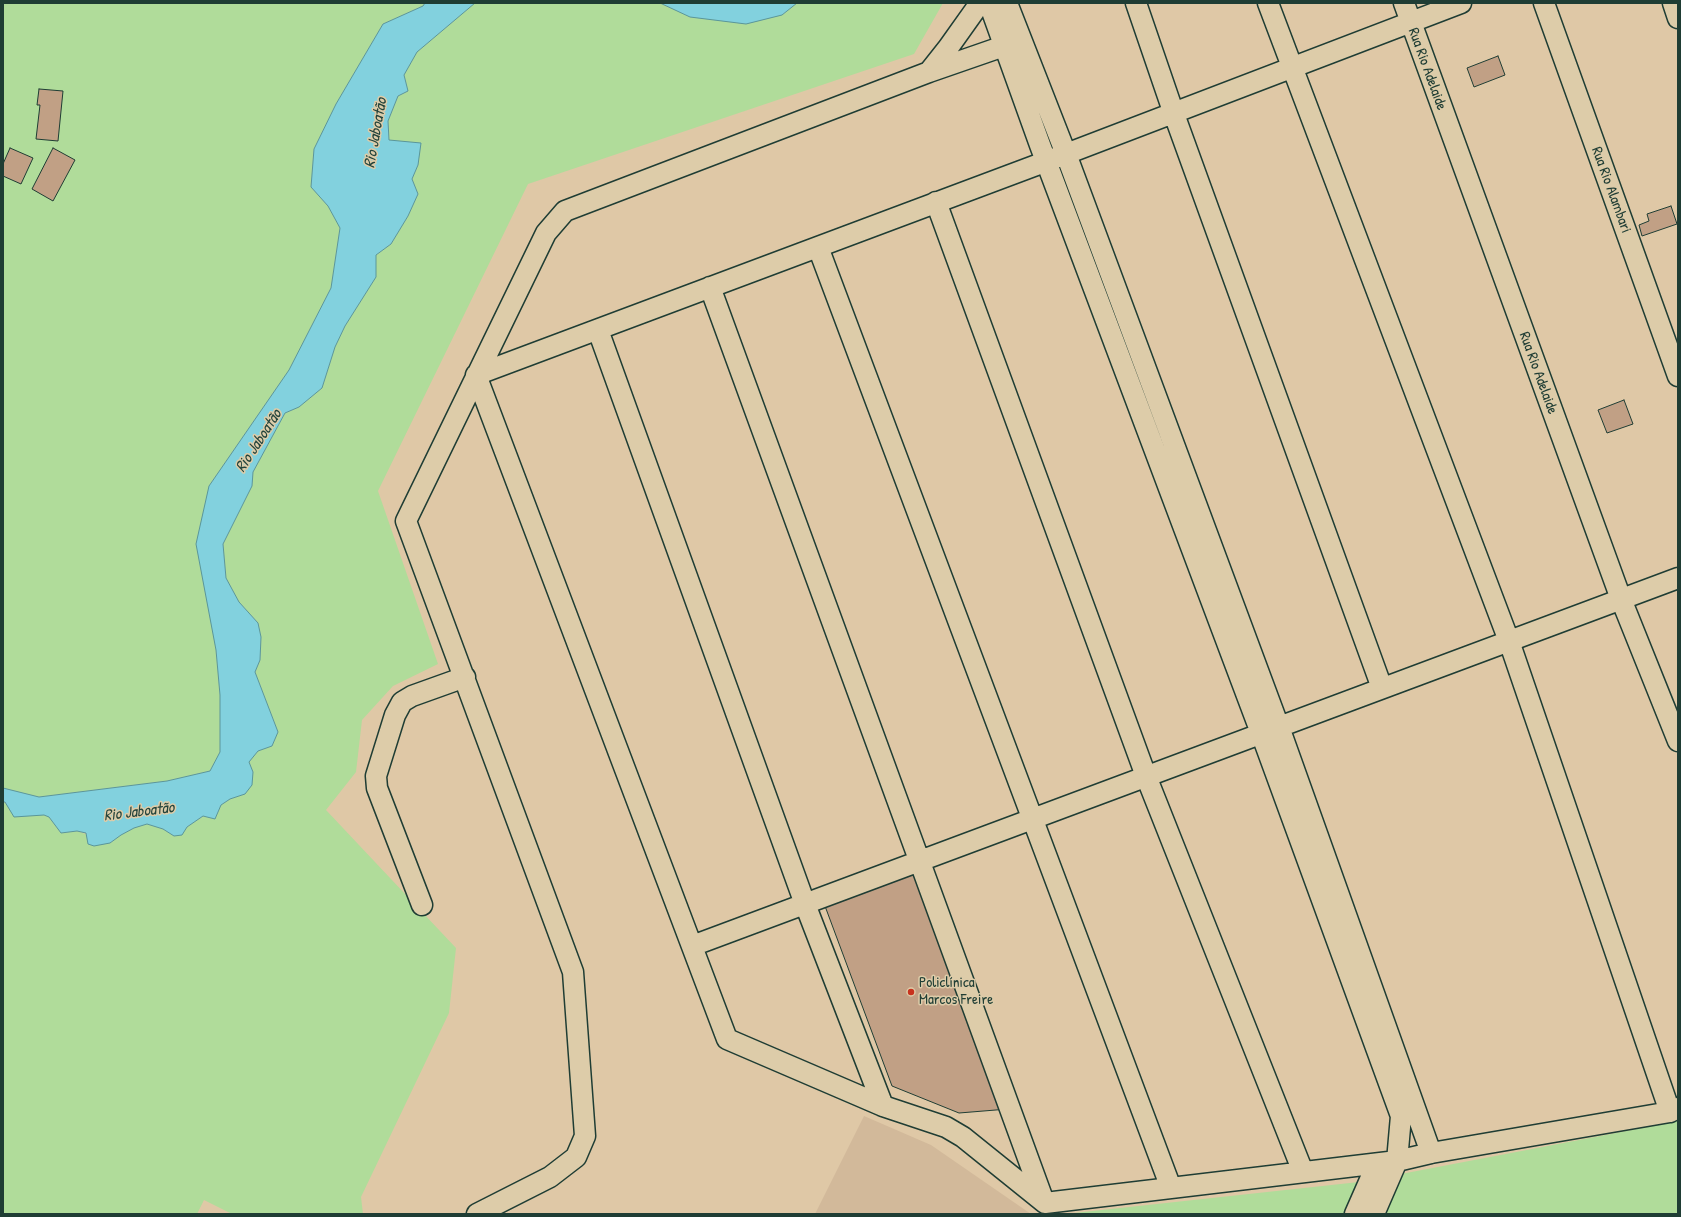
<!DOCTYPE html>
<meta charset="utf-8">
<style>
body{margin:0}
#map{position:relative;width:1681px;height:1217px;overflow:hidden;background:#dfc8a6;font-family:"Patrick Hand",sans-serif}
canvas{display:block}
.frame{position:absolute;inset:0;border:4px solid #1f3d34;pointer-events:none}
</style>
<div id="map">
<canvas width="1681" height="1217"></canvas>
<div class="frame"></div>
</div>
<script>
const context = document.querySelector('canvas').getContext('2d');
context.lineJoin = 'round';
function paint(path, color) { context.fillStyle = color; context.fill(path, 'evenodd'); }
const poly = rows => new Path2D(rows.map(r => 'M' + r).join(''));
function stroke(path, color, width, dash) { context.strokeStyle = color; context.lineWidth = width; context.lineCap = dash ? 'butt' : 'round'; context.setLineDash(dash || []); context.stroke(path); }
function drawText(font, color, halo, rows, align = 'center') {
  context.font = font + ' "Patrick Hand",sans-serif'; context.lineWidth = 3; context.setLineDash([]); context.textBaseline = 'middle'; context.strokeStyle = halo; context.fillStyle = color; for (const [text, x, y, turn = 0] of rows) {
    context.save(); context.translate(x, y); context.rotate((+turn || 0) * Math.PI / 180); context.textAlign = isNaN(turn) ? turn : align; if (halo) context.strokeText(text, 0, 0); context.fillText(text, 0, 0); context.restore();
  }
}
paint(poly([
 [864,1116,931,1145,1031,1214,815,1214]
]), '#d2b99a');
paint(poly([
 [3,3,425,3,423,6,383,24,336,104,314,149,311,187,328,206,340,228,331,288,289,370,209,486,216,650,220,695,220,752,210,771,167,781,39,797,3,788],
 [475,3,660,3,691,17,782,15,797,3,943,3,914,54,528,184,378,491,438,664,393,686,362,720,356,772,326,810,456,948,449,1013,361,1197,363,1214,232,1214,204,1200,197,1214,3,1214,3,802,31,815,44,815,49,817,61,833,77,831,110,843,121,835,134,828,147,824,163,829,174,836,203,816,215,819,221,805,230,799,245,794,253,772,249,762,258,751,272,746,278,732,255,672,260,660,261,637,258,623,239,602,226,578,223,544,252,486,253,472,285,413,299,407,322,388,335,347,345,326,376,277,376,255,391,244,408,216,418,194,412,179,418,165,389,140,388,121,398,96,408,91,404,75,417,52],
 [1678,1118,1678,1214,1384,1214,1401,1174,1668,1123],
 [1359,1182,1345,1214,1065,1214]
]), '#b0dc9a');
const water = poly([
 [425,3,475,3,417,52,404,75,408,91,398,96,388,121,389,140,421,143,418,165,412,179,418,194,408,216,391,244,376,255,376,277,345,326,335,347,322,388,299,407,285,413,253,472,252,486,223,544,226,578,239,602,258,623,261,637,260,660,255,672,278,732,272,746,258,751,249,762,253,772,252,785,245,794,230,799,221,805,215,819,203,816,187,827,182,835,174,836,163,829,147,824,134,828,121,835,110,843,94,846,88,844,86,833,77,831,61,833,49,817,44,815,14,817,5,802,3,802,3,788,39,797,167,781,210,771,220,752,220,695,216,650,196,544,209,486,289,370,331,288,340,228,328,206,311,187,314,149,336,104,383,24,423,6,425,3],
 [660,3,797,3,782,15,746,24,690,17,660,3]
]);
paint(water, '#82d1de');
stroke(water, '#5a969a', 1);
const building = poly([
 [1498,56,1505,75,1474,87,1467,68,1498,56],
 [39,89,63,91,58,141,36,139,40,105,37,105,39,89],
 [10,148,33,158,21,184,3,176,3,164,10,148],
 [53,148,75,160,53,201,32,189,53,148],
 [1671,206,1677,224,1642,236,1639,225,1649,221,1647,214,1671,206],
 [1624,400,1633,424,1607,433,1598,410,1624,400],
 [916,863,1008,1109,959,1113,892,1086,822,898,916,863]
]);
paint(building, '#c1a085');
stroke(building, '#1f3d34', 1);
const minor = poly([
 [989,3,1040,145,1261,733,1401,1116,1397,1161,1374,1214],
 [1007,3,1066,154,1279,727,1431,1153],
 [1136,3,1174,114,1382,688],
 [1268,3,1509,641,1670,1112],
 [1404,3,1621,599,1678,741],
 [1544,3,1678,376],
 [1673,3,1678,18],
 [929,72,1004,46],
 [936,202,1146,776,1303,1172],
 [818,247,1171,1188],
 [710,287,1044,1202],
 [598,330,805,904,883,1106,946,1127,963,1137,1045,1203,1397,1161,1431,1153,1670,1112,1678,1108],
 [422,905,377,788,376,776,395,715,402,702,412,696,465,677],
 [692,946,1678,578],
 [883,1106,727,1039,476,375,1066,154,1461,3],
 [477,1214,550,1177,576,1157,585,1136,573,972,406,521,546,233,565,211,929,72,948,48,980,3],
 [1355,1214,1377,1164]
]);
stroke(minor, '#1f3d34', 23);
stroke(minor, '#ddcca9', 20);
for (const [x, y, r, color] of [
 [911,992,4,"#c8321e"]
]) { const dot = new Path2D(); dot.arc(x, y, r, 0, 2 * Math.PI); context.fillStyle = color; context.fill(dot); stroke(dot, '#ddcca9', 1.5); }
drawText('15px', '#1f3d34', '#ddcca9', [
 ["Rua Rio Adelaide",1427,69,70],
 ["Rua Rio Alambari",1611,190,70],
 ["Rua Rio Adelaide",1538,373,70]
]);
drawText('15px', '#1f3d34', '#ddcca9', [
 ["Policlínica",919,983],
 ["Marcos Freire",919,1000]
], 'left');
drawText('italic 16px', '#24443c', '#ddcca9', [
 ["Rio Jaboatão",376,133,-80],
 ["Rio Jaboatão",259,441,-57],
 ["Rio Jaboatão",139,812,-7]
]);
</script>
